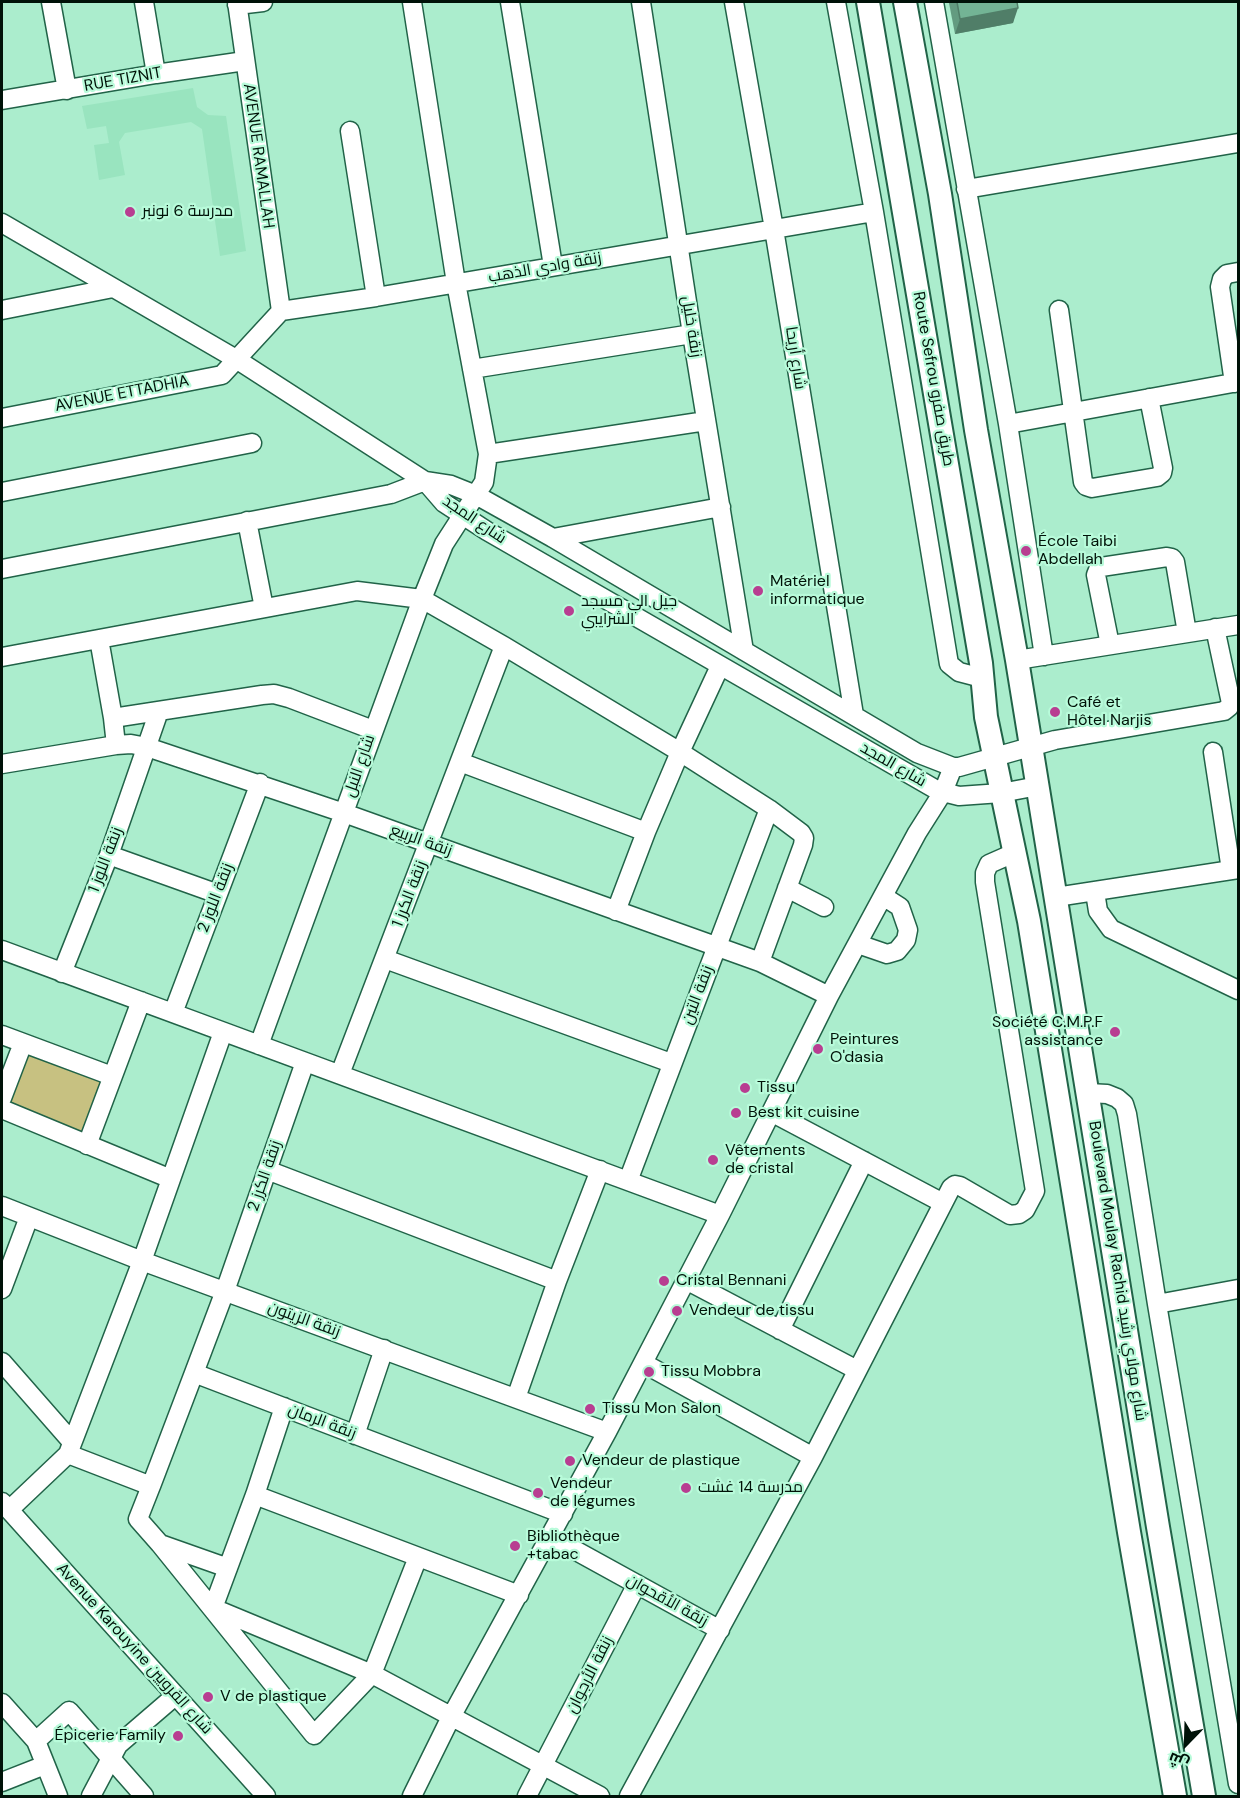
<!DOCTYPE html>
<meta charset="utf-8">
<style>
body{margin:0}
#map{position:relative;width:1240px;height:1798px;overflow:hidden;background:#abedcd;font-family:"DM Sans",Cairo,sans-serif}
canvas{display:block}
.frame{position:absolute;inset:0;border:3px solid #001208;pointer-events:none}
.north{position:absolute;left:1156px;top:1714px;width:60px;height:60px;-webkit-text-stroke:4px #b8fbda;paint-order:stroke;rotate:203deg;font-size:16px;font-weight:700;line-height:24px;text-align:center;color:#001208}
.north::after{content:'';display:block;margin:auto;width:21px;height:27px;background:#001208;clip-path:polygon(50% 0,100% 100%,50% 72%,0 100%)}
</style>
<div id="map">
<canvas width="1240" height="1798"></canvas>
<div class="frame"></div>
<div class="north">ش</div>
</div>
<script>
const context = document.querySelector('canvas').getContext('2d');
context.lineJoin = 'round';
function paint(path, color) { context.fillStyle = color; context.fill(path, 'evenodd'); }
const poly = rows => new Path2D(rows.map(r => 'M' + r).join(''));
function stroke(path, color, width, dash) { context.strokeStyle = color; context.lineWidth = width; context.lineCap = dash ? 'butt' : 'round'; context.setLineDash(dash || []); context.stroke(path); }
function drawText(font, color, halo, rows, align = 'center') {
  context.font = font + ' "DM Sans",Cairo,sans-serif'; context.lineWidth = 4.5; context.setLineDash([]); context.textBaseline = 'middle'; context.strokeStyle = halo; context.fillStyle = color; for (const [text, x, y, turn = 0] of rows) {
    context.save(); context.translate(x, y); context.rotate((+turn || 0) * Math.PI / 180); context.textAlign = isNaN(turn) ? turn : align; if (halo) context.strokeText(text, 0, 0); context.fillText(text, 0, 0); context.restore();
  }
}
paint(poly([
 [193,88,197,107,208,115,226,116,246,251,220,256,202,129,191,122,125,133,119,142,125,175,99,180,94,145,109,143,106,126,87,129,82,106]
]), '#99e4bf');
paint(poly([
 [24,1045,108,1076,83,1142,2,1100]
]), '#c7c181');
const minor = poly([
 [51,2,67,90],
 [144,2,156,74],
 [237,2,281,311],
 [510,2,553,266],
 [641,2,692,334,744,651],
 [734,2,774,229,854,715],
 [836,2,874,212,949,664,959,672,982,678],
 [934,2,1008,424,1044,656],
 [237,5,263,2],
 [2,100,156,74,245,61],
 [350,131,376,297],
 [966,189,1238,143],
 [2,223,236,359,425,481,444,503,487,531,935,789,943,792,959,796,1001,793,1038,786],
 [2,310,113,288],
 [1059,310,1083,482,1086,486,1092,488,1157,477,1162,473,1163,468,1149,398],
 [472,369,692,334],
 [1234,383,1220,287,1222,279,1227,274,1238,272],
 [2,418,222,375,281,311,376,297,874,212],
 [1008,424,1238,382],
 [488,454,706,421],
 [2,492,252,443],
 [247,521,264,608],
 [553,538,721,507],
 [2,569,391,494,425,481,451,485,476,495,553,538,917,753,953,767,959,767,1055,740,1224,711,1229,707,1231,703,1215,628],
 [99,639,113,718,116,745],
 [1110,645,1096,575,1098,570,1101,567,1167,557,1172,558,1175,562,1187,633],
 [2,657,357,591,422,599,504,646,680,752,769,809,801,833,804,838,803,845,760,962],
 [1017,660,1238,625],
 [113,718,262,695,274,694,289,698,373,730],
 [1213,752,1231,870],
 [460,762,646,832],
 [2,764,116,745,131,744,147,747,344,813,760,962,829,996],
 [109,855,218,894],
 [787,888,824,907],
 [1095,892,1098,911,1111,929,1238,990],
 [1056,897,1238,869],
 [616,911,646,832,680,752,720,666],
 [858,944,887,954,897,951,906,940,908,930,900,907,883,896],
 [2,950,720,1215],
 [385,959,671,1063],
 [62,973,109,855,159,711],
 [173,1013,260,783],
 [2,1035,112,1076],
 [259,1045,422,599,444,544,484,482,488,454,456,283,412,2],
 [340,1074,504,646],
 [1088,1093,1107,1094,1117,1098,1124,1104,1127,1114,1157,1304,1238,1784],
 [2,1098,23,1043],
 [2,1109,171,1179],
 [771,1112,943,1203],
 [87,1145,141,1001],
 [267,1170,557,1281],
 [628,1181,769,809],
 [2,1206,142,1261,607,1432],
 [686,1280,857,1370],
 [2,1289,29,1217],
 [1157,1304,1238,1289],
 [780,1330,864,1161],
 [2,1362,72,1442],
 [643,1363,813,1457],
 [194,1373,225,1291,305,1062],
 [516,1398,557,1281,600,1170],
 [284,1407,255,1495,213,1608,372,1674,600,1796],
 [355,1435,384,1349],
 [68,1454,151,1486,138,1519,160,1544,228,1568],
 [151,1486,194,1373,563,1514],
 [255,1495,519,1595],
 [2,1502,266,1796],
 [9,1510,68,1454,142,1261,223,1032],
 [551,1537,720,1630],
 [160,1544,314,1735,372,1674,418,1557],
 [2,1703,36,1741],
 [2,1782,45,1765],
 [58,1796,36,1741,69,1711,144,1796],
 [91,1796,118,1745,175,1696],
 [412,1796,451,1717,607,1432,720,1215,829,996,917,833,943,792,953,767],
 [527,1796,637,1584],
 [629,1796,813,1457,951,1188,955,1185,960,1186,1010,1215,1019,1214,1025,1210,1035,1191,985,882,985,873,989,864,1014,853]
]);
const major = poly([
 [868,2,981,663,986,717,1029,921,1129,1532,1175,1796],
 [905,2,940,194,976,430,1017,660,1158,1527,1204,1796]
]);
stroke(minor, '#216348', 21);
stroke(major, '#216348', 26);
stroke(minor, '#fff', 18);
stroke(major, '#fff', 22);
paint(poly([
 [950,2,1017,2,1013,23,955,34,949,3]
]), '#639b80');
paint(poly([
 [1018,8,1013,23,955,34,960,19]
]), '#507e68');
const building = poly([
 [957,2,1017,2,1018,8,960,19,957,2]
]);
paint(building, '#73b495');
stroke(building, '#507e68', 1.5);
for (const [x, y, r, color] of [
 [130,212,6,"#b83e91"],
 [1026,551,6,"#b83e91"],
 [758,591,6,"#b83e91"],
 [569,611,6,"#b83e91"],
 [1055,712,6,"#b83e91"],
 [1115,1032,6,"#b83e91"],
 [818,1049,6,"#b83e91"],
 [745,1088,6,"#b83e91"],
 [736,1113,6,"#b83e91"],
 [713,1160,6,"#b83e91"],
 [664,1281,6,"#b83e91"],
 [677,1311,6,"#b83e91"],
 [649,1372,6,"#b83e91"],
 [590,1409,6,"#b83e91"],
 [570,1461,6,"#b83e91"],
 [686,1488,6,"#b83e91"],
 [538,1493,6,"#b83e91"],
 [515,1546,6,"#b83e91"],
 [208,1697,6,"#b83e91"],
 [178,1736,6,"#b83e91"]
]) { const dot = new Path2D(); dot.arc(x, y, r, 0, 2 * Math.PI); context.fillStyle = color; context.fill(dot); stroke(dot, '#b8fbda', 2); }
drawText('16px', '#001208', '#b8fbda', [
 ["RUE TIZNIT",123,80,-10],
 ["AVENUE RAMALLAH",258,156,82],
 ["زنقة وادي الذهب",545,268,-10],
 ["زنقة خليل",691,327,81],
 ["شارع أريحا",795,358,81],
 ["Route Sefrou طريق صفرو",933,379,80],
 ["AVENUE ETTADHIA",122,394,-11],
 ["شارع المجد",474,520,34],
 ["شارع المجد",893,765,30],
 ["شارع النبل",360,766,-71],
 ["زنقة الربيع",421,841,20],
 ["زنقة اللوز 1",106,860,-69],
 ["زنقة الكرز 1",410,894,-69],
 ["زنقة اللوز 2",216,898,-69],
 ["زنقة التين",698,995,-69],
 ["زنقة الكرز 2",265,1176,-71],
 ["Boulevard Moulay Rachid شارع مولاي رشيد",1117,1271,81],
 ["زنقة الزيتون",304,1320,20],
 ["زنقة الرمان",322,1422,21],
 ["زنقة الأقحوان",667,1601,29],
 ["Avenue Karouyine شارع القرويين",134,1649,48],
 ["زنقة الأرجوان",590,1675,-63]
]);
drawText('16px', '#001208', '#b8fbda', [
 ["مدرسة 6 نونبر",142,212],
 ["École Taibi",1038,542],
 ["Abdellah",1038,560],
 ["Matériel",770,582],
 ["informatique",770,600],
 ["جيل الي مسجد",581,602],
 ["الشرايبي",581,620],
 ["Café et",1067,703],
 ["Hôtel Narjis",1067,721],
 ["Société C.M.P.F",1103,1023,"right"],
 ["assistance",1103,1041,"right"],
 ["Peintures",830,1040],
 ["O'dasia",830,1058],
 ["Tissu",757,1088],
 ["Best kit cuisine",748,1113],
 ["Vêtements",725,1151],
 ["de cristal",725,1169],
 ["Cristal Bennani",676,1281],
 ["Vendeur de tissu",689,1311],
 ["Tissu Mobbra",661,1372],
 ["Tissu Mon Salon",602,1409],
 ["Vendeur de plastique",582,1461],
 ["Vendeur",550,1484],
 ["de légumes",550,1502],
 ["مدرسة 14 غشت",698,1488],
 ["Bibliothèque",527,1537],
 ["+tabac",527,1555],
 ["V de plastique",220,1697],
 ["Épicerie Family",166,1736,"right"]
], 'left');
</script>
